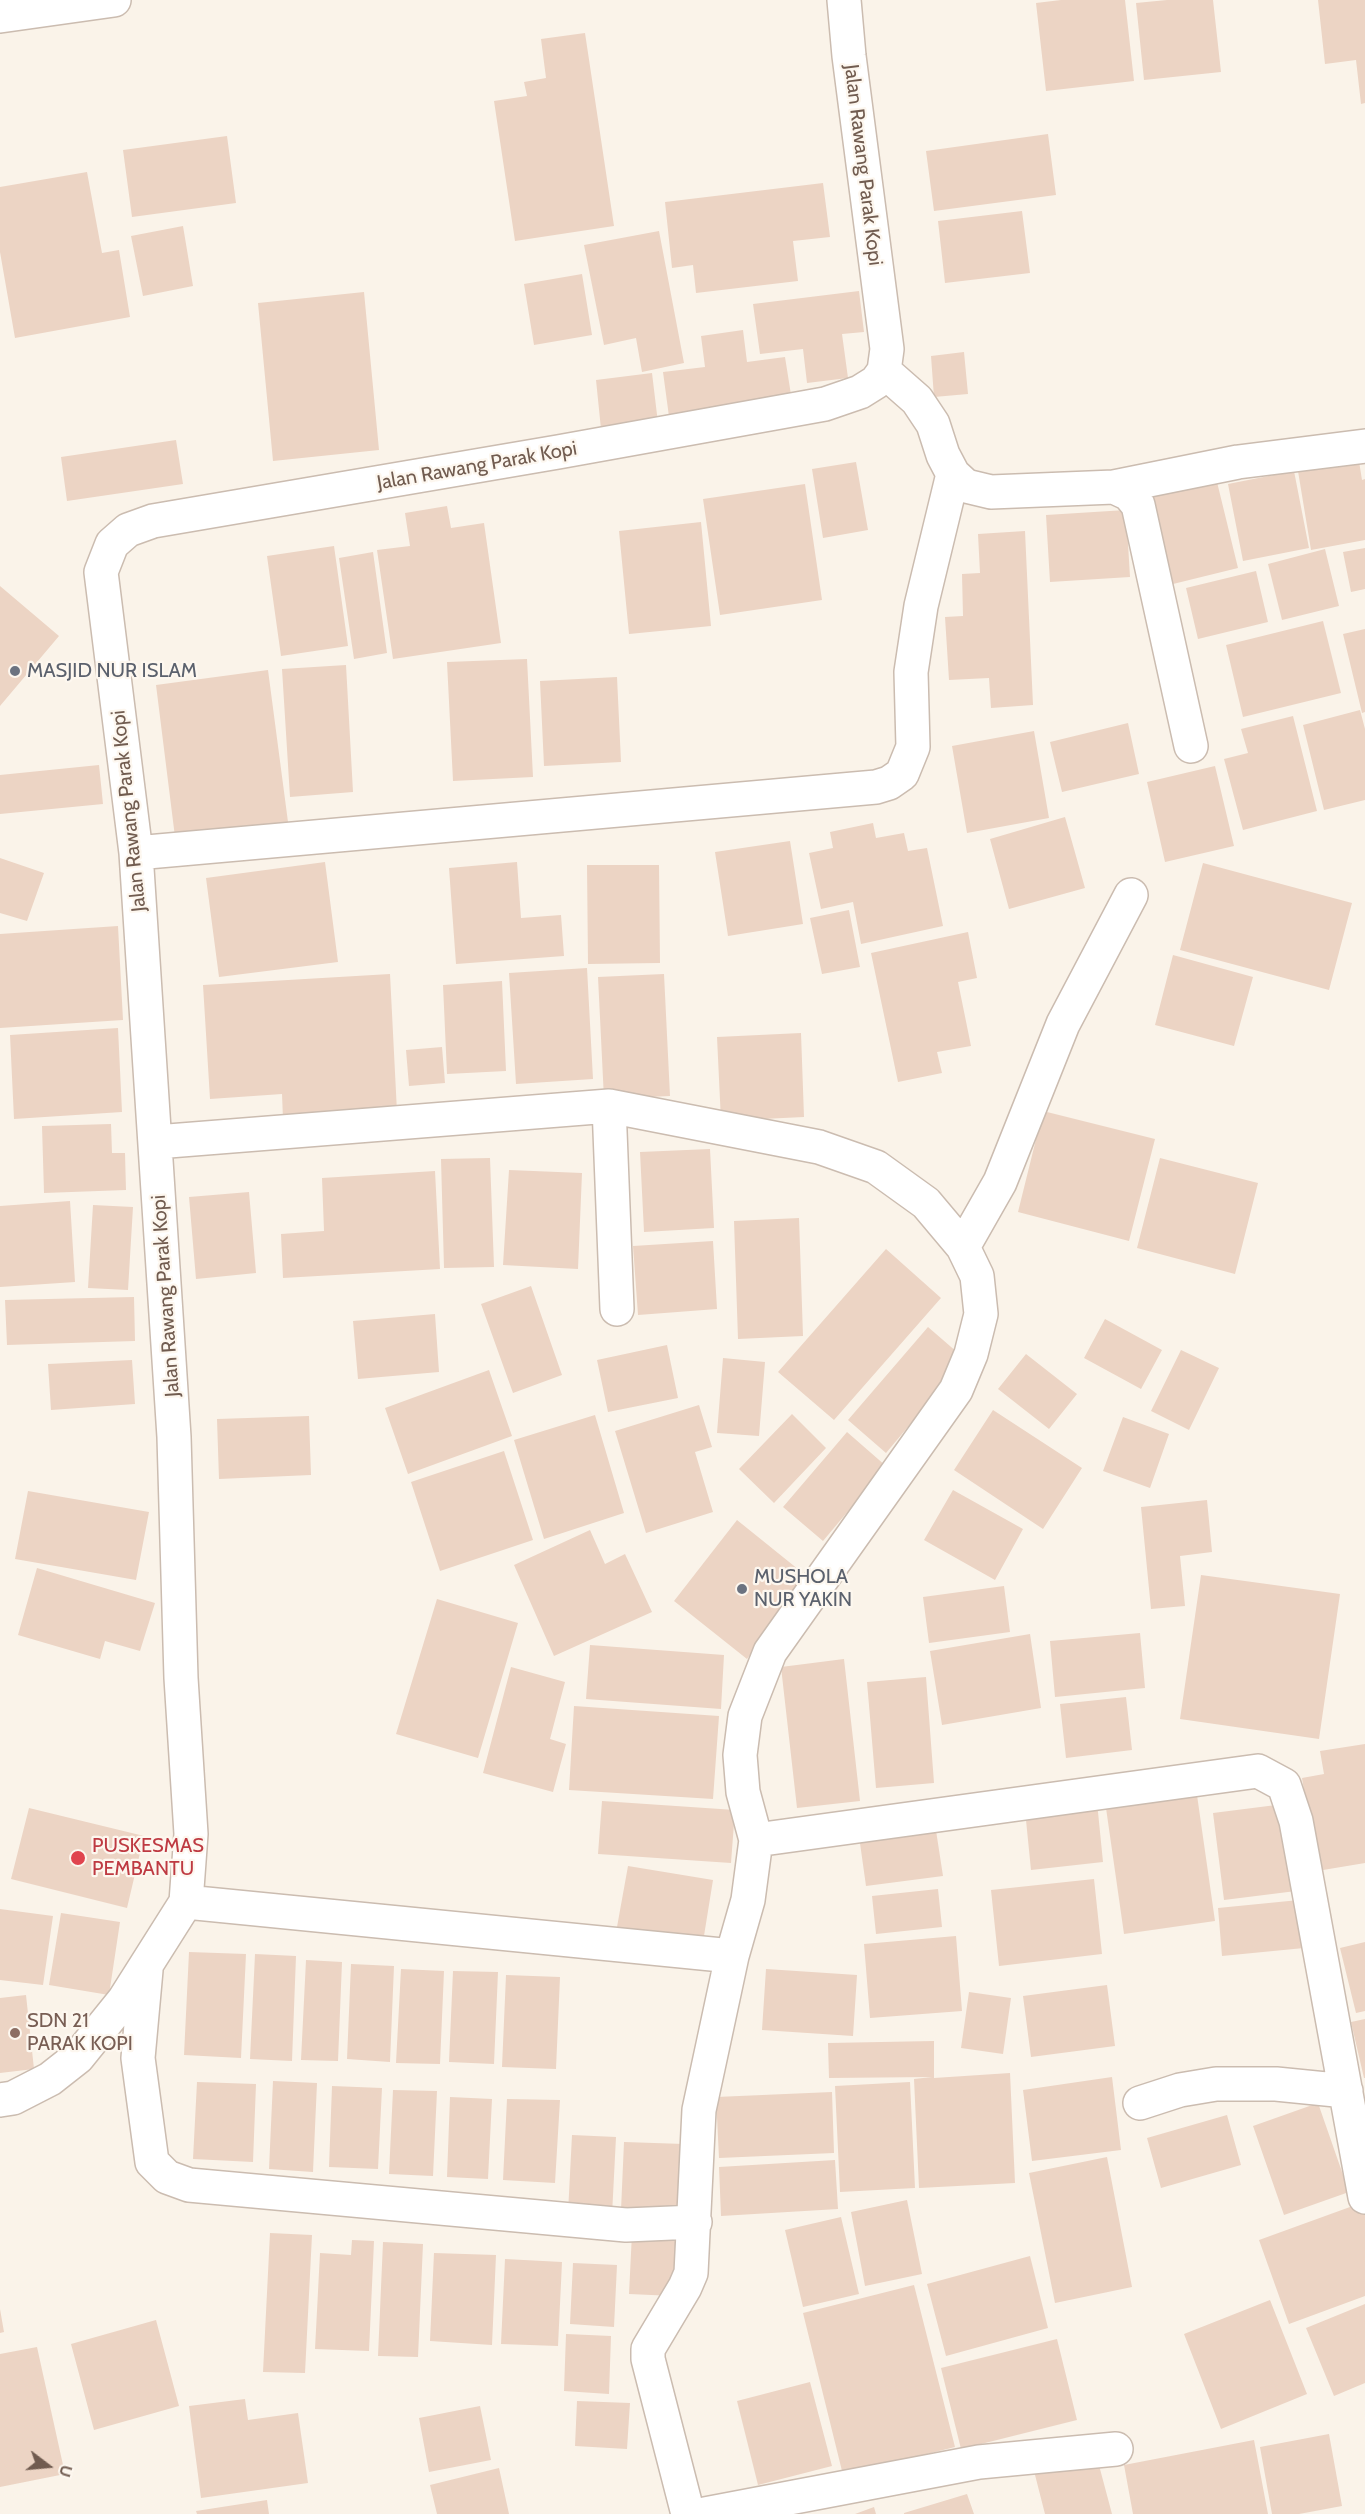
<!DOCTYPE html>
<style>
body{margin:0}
#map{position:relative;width:1365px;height:2514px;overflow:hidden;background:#faf3e9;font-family:Cabin,sans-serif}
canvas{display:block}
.north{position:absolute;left:18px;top:2436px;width:60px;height:60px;-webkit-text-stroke:4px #fdf7ef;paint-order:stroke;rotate:106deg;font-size:16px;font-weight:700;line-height:24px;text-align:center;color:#715c50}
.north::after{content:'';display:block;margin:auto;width:21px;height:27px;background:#715c50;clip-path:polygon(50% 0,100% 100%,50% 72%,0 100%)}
</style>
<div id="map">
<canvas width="1365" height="2514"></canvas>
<div class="north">U</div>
</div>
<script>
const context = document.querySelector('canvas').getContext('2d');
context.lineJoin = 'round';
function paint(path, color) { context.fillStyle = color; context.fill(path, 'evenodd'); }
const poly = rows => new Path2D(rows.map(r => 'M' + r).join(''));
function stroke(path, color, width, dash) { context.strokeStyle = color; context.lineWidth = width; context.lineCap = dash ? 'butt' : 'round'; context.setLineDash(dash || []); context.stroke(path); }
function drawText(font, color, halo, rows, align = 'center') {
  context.font = font + ' Cabin,sans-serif'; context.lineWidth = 4.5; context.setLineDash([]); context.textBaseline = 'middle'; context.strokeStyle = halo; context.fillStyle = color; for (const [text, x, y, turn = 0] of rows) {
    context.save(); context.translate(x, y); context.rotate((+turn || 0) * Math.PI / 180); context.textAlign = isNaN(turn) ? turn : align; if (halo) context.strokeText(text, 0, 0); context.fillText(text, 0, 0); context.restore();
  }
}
paint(poly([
 [1061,0,1125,0,1134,81,1046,91,1036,3],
 [1167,0,1213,0,1221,72,1144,80,1136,3],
 [1318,0,1365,0,1365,103,1361,104,1356,60,1325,64],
 [585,33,614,226,515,241,494,101,527,96,524,82,546,78,541,39],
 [1048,134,1056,195,934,211,926,151],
 [227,136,236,203,132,217,123,150],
 [87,172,102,253,119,250,130,317,15,338,0,252,0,187],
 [823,183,830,237,793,241,798,281,696,293,693,265,672,268,665,202],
 [1022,211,1030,273,945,283,938,221],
 [183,226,193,286,143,296,131,236],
 [659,231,684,363,642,372,636,338,604,345,584,245],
 [582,274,592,335,534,345,524,284],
 [859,291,864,332,842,334,848,378,807,383,803,349,760,354,753,304],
 [364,292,379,450,273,461,258,303],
 [743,330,747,362,785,357,792,401,670,424,663,372,705,367,701,336],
 [964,352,968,394,934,397,931,356],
 [652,373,658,423,601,429,596,380],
 [176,440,183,484,67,501,61,457],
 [1358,455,1362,480,1365,479,1365,540,1311,550,1297,465],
 [856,462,868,530,823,538,812,469],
 [1294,471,1309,548,1243,561,1228,484],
 [1217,482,1238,568,1173,584,1152,497],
 [805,484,822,600,720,615,703,499],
 [447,506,451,528,484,523,501,643,393,659,377,550,410,546,405,513],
 [1126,510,1130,577,1050,582,1046,515],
 [701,522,711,626,629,634,619,531],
 [1025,531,1033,705,991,708,989,678,949,680,945,617,963,616,962,574,980,573,978,534],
 [334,546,348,646,281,656,267,556],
 [1365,548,1365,589,1351,592,1343,552],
 [1325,549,1339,606,1282,620,1268,564],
 [373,552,387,653,354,659,339,558],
 [1256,571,1268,622,1198,639,1186,588],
 [0,586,59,636,0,706],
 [1323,621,1341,693,1243,717,1226,645],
 [1365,629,1365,712,1362,713,1343,634],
 [527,659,533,777,453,781,447,662],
 [346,665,353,792,290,797,282,669],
 [268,670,288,822,175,837,156,685],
 [617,677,621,762,544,766,540,681],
 [1360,710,1365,729,1365,800,1324,810,1303,725],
 [1293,716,1317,811,1243,830,1224,759,1248,753,1241,729],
 [1128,723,1139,774,1062,792,1050,742],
 [1034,731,1049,818,967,833,952,746],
 [99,765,103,804,0,814,0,775],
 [1215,766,1234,846,1165,862,1147,782],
 [1065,817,1085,888,1009,909,990,839],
 [873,823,876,838,904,833,908,851,927,848,943,926,861,944,853,902,821,909,809,853,833,848,830,832],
 [790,841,803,924,728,936,715,852],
 [0,858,44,873,27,921,0,913],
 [325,862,338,962,219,977,206,878],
 [517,862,521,918,561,915,564,956,456,964,449,868],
 [1203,863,1352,903,1329,990,1180,950],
 [587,865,659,865,660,963,588,964],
 [849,910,860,967,822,974,810,918],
 [118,926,123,1020,0,1028,0,934],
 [968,932,977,978,958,982,971,1046,937,1052,942,1073,898,1082,871,953],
 [1173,955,1253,977,1234,1046,1155,1025],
 [587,968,593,1079,516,1084,509,973],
 [390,974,397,1112,283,1119,282,1094,210,1099,203,985],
 [664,974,670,1096,604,1099,598,977],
 [502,981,506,1071,447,1074,443,985],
 [118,1028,122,1112,14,1119,10,1035],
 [801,1033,804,1117,721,1121,717,1037],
 [442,1047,445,1083,409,1086,406,1050],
 [1043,1111,1155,1139,1129,1241,1018,1212],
 [111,1124,112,1153,125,1153,126,1190,44,1193,42,1126],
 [710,1149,714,1228,644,1232,640,1152],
 [490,1158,494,1267,444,1268,441,1159],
 [1160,1158,1258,1183,1235,1274,1137,1248],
 [509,1170,582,1173,578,1269,503,1265],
 [435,1171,440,1269,283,1278,281,1234,324,1231,322,1178],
 [249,1192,256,1273,196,1279,189,1197],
 [70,1201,75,1282,0,1287,0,1206],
 [93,1205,133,1207,128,1290,88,1288],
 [799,1218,803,1336,738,1339,734,1221],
 [713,1241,717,1309,638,1315,633,1246],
 [886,1249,941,1298,834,1420,778,1372],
 [531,1286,562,1375,513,1393,481,1304],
 [134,1297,135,1341,7,1345,5,1300],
 [435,1314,439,1372,358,1379,353,1321],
 [1105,1319,1162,1350,1141,1389,1084,1358],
 [928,1327,965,1359,886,1453,848,1420],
 [667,1345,678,1398,608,1412,597,1360],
 [1181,1350,1219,1368,1189,1430,1151,1411],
 [1026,1354,1077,1394,1049,1429,998,1389],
 [723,1358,765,1362,759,1436,717,1433],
 [132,1360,135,1404,51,1410,48,1364],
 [489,1370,512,1436,408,1474,385,1408],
 [699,1405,712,1447,695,1452,713,1512,646,1533,615,1431],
 [993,1410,1082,1468,1043,1529,954,1470],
 [792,1414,826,1448,774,1503,739,1469],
 [595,1415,624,1513,544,1539,514,1440],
 [309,1416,311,1475,219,1479,217,1419],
 [1123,1417,1169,1434,1150,1488,1103,1471],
 [847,1432,886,1466,823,1541,783,1507],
 [504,1451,533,1540,440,1571,411,1482],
 [953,1490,1023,1529,995,1580,924,1540],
 [28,1491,149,1512,136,1580,15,1559],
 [1207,1500,1212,1552,1180,1556,1185,1606,1151,1609,1141,1507],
 [737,1520,809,1578,747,1659,674,1601],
 [590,1530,605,1564,625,1554,652,1612,554,1656,514,1565],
 [37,1568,155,1603,140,1651,105,1641,100,1659,18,1635],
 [1201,1575,1340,1594,1319,1739,1180,1719],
 [1004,1586,1010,1632,929,1643,923,1597],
 [437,1599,518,1623,478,1758,396,1734],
 [1140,1633,1145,1688,1055,1697,1050,1641],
 [1030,1634,1041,1708,942,1725,930,1651],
 [590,1645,724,1655,721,1709,586,1699],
 [844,1659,860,1801,797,1808,781,1667],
 [511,1667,565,1682,550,1739,566,1744,553,1792,483,1773],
 [926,1677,934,1783,876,1788,867,1682],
 [1126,1697,1132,1750,1066,1758,1060,1704],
 [574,1706,719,1716,713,1799,569,1790],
 [1365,1744,1365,1863,1317,1871,1302,1778,1324,1774,1320,1751],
 [1196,1788,1215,1921,1124,1934,1105,1801],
 [602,1801,735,1810,731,1863,598,1854],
 [1097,1802,1103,1862,1031,1870,1025,1810],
 [1284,1804,1296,1891,1224,1900,1213,1813],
 [29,1808,144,1836,127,1908,11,1879],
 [935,1824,943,1876,866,1886,859,1836],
 [628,1866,713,1880,703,1942,617,1927],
 [1094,1879,1102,1954,999,1966,991,1890],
 [938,1889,942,1927,876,1934,872,1896],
 [1299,1900,1304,1948,1222,1956,1218,1908],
 [0,1909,53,1916,43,1985,0,1980],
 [61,1913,120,1922,109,1995,49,1985],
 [956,1936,962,2011,870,2018,864,1944],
 [1365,1942,1365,2011,1356,2013,1340,1948],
 [189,1952,246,1954,241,2058,184,2055],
 [255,1954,296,1956,292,2061,250,2059],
 [306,1960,342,1962,338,2061,301,2060],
 [351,1964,394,1966,390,2062,347,2059],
 [401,1969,444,1971,440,2064,396,2063],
 [766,1969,857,1975,853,2036,762,2030],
 [453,1971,498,1972,494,2064,449,2062],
 [506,1975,560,1977,556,2069,502,2067],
 [1107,1985,1115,2046,1031,2057,1023,1996],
 [969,1992,1011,1998,1003,2054,961,2048],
 [26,1995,34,2069,0,2073,0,1998],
 [1365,2019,1365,2078,1364,2078,1351,2022],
 [934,2041,934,2078,1010,2073,1015,2183,919,2188,914,2079,932,2077,829,2078,828,2043],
 [1112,2077,1121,2150,1032,2161,1023,2090],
 [273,2081,317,2083,313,2172,269,2169],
 [197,2082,256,2084,253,2162,193,2159],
 [910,2082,915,2188,840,2192,835,2086],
 [332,2086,382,2088,378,2169,329,2167],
 [393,2090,437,2091,433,2176,389,2174],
 [832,2092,834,2153,719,2158,716,2097],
 [450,2097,492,2099,488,2179,447,2177],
 [507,2099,560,2100,555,2183,503,2180],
 [1318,2103,1349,2192,1284,2215,1253,2126],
 [1227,2115,1241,2165,1161,2188,1147,2138],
 [572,2135,616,2137,612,2215,568,2213],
 [624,2142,684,2144,681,2213,621,2210],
 [1107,2157,1132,2287,1055,2303,1029,2173],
 [835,2160,838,2209,721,2216,719,2167],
 [907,2200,922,2274,865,2286,851,2212],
 [1361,2203,1365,2215,1365,2296,1289,2324,1259,2240],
 [841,2217,859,2294,803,2307,785,2230],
 [270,2233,312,2235,305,2373,263,2372],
 [632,2233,676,2235,674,2296,629,2294],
 [352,2240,374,2241,369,2351,315,2349,320,2253,351,2255],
 [383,2242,423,2244,418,2357,378,2356],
 [434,2253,496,2255,492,2345,430,2341],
 [1030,2256,1048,2328,946,2356,927,2284],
 [505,2259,562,2262,558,2346,501,2344],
 [573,2263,617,2265,614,2327,570,2324],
 [914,2285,955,2447,843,2475,803,2313],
 [1270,2300,1307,2394,1221,2429,1184,2334],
 [1365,2304,1365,2383,1334,2396,1306,2328],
 [0,2309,4,2332,0,2333],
 [156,2320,179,2406,94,2430,71,2344],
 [566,2334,611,2336,609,2394,564,2391],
 [1057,2339,1077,2420,961,2449,941,2368],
 [37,2347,65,2474,0,2487,0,2354],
 [810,2382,832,2466,758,2485,737,2401],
 [245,2399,248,2420,298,2413,308,2483,201,2498,189,2406],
 [577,2401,630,2403,627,2449,575,2446],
 [480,2406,491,2460,429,2472,419,2418],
 [1329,2434,1342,2506,1299,2514,1272,2514,1260,2447],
 [1254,2440,1268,2514,1133,2514,1124,2465],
 [1096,2454,1112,2514,1045,2514,1034,2471],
 [499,2468,509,2514,437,2514,430,2485],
 [967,2494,974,2514,904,2514,904,2513],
 [267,2500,269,2514,197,2514,196,2511],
 [874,2507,876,2514,855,2514]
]), '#ecd4c4');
const minor = poly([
 [884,371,917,400,933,424,943,455,953,474,966,486,991,492,1114,487,1129,494,1138,505,1191,746],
 [1114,487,1238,462,1365,446],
 [136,853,876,787,889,783,902,774,913,747,911,672,921,606,953,474],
 [609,1106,617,1309],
 [156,1142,609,1106,819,1147,876,1167,926,1203,963,1247,977,1276,981,1314,971,1354,956,1390,770,1652,745,1716,740,1755,743,1792,756,1840,748,1900,732,1956,699,2110,691,2273,685,2287,648,2349,648,2359,688,2514],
 [963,1247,1000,1182,1063,1024,1131,895],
 [756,1840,1258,1771,1284,1785,1296,1821,1365,2197],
 [186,1902,732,1956],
 [146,1970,138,2058,152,2162,167,2177,189,2185,626,2225,695,2222],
 [0,2100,13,2098,50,2079,78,2057,124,2000,186,1902,191,1834,181,1678,174,1437,136,853,101,572,112,544,128,530,153,521,558,452,825,404,860,392,876,382,884,371,887,349,849,56,844,0],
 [1140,2103,1180,2090,1216,2084,1276,2084,1346,2091],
 [705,2514,979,2462,1116,2449]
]);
const tertiary = poly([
 [0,16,114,0]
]);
stroke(minor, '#cbbcb0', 36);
stroke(tertiary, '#cbbcb0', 36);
stroke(minor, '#fff', 33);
stroke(tertiary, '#fff', 33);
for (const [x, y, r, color] of [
 [15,671,6,"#6b7280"],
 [742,1589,6,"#6b7280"],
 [78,1858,8,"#e0444e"],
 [15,2033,6,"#8d6e63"]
]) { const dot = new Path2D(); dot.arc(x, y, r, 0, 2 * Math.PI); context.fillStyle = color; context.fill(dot); stroke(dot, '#fdf7ef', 2); }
drawText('20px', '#715c50', '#fdf7ef', [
 ["Jalan Rawang Parak Kopi",863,165,83],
 ["Jalan Rawang Parak Kopi",477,466,-10],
 ["Jalan Rawang Parak Kopi",129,811,-96],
 ["Jalan Rawang Parak Kopi",166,1296,-94]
]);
drawText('20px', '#5b616d', '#fdf7ef', [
 ["MASJID NUR ISLAM",27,671],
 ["MUSHOLA",754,1577],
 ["NUR YAKIN",754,1600]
], 'left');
drawText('20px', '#be3a42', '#fdf7ef', [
 ["PUSKESMAS",92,1846],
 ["PEMBANTU",92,1869]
], 'left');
drawText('20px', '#785e54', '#fdf7ef', [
 ["SDN 21",27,2021],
 ["PARAK KOPI",27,2044]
], 'left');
</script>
